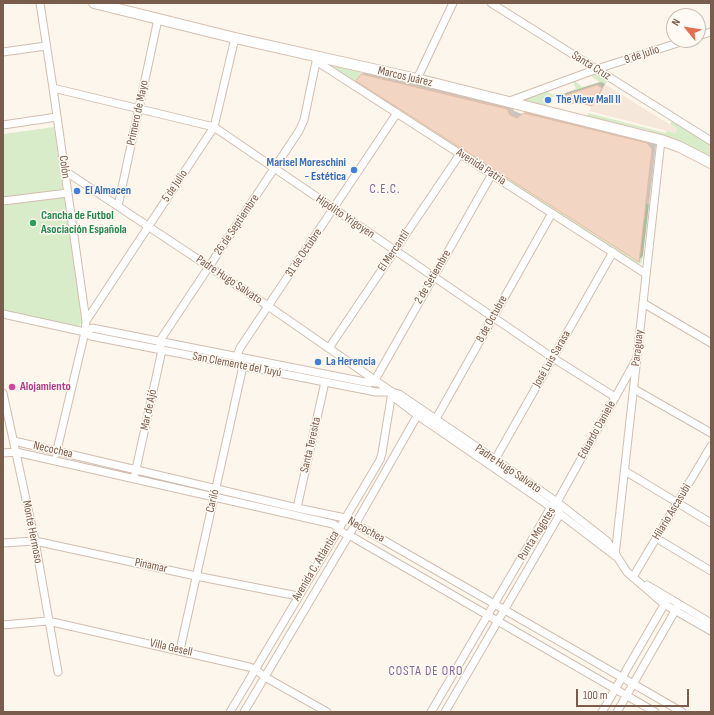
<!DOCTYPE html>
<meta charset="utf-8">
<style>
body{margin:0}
#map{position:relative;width:714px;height:715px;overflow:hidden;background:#fdf6ec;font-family:"Sofia Sans Condensed",sans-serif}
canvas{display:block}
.frame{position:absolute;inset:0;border:4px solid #7a5c4d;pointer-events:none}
.north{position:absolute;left:666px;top:8px;width:40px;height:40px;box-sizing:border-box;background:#fffaf3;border:1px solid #cabbb1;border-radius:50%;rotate:300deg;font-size:11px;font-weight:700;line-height:16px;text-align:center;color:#7a5c4d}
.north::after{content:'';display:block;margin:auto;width:14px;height:18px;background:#e76f51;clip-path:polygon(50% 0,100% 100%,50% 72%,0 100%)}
.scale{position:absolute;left:576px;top:689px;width:113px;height:18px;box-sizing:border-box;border:2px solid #7a5c4d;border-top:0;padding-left:5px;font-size:12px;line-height:14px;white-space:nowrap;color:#7a5c4d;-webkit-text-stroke:3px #fffaf3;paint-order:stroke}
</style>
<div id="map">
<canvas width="714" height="715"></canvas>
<div class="frame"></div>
<div class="north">N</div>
<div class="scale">100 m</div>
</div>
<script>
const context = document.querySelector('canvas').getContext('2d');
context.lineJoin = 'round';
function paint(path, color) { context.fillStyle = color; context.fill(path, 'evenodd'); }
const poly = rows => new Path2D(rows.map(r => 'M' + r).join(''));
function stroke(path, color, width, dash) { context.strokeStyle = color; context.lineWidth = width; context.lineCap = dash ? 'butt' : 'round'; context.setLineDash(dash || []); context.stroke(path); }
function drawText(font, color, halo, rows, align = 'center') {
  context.font = font + ' "Sofia Sans Condensed",sans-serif'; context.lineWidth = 3; context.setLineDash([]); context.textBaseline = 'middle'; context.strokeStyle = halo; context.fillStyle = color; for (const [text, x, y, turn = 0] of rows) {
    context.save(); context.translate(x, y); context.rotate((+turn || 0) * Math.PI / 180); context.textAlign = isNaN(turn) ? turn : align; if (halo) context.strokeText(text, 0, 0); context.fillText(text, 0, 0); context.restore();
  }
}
paint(poly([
 [603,83,677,129,675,133,589,111,602,88,597,85]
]), '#f5e8da');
paint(poly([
 [333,65,361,71,357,81,637,261,639,260,646,204,649,205,642,262,640,264,636,263,332,67],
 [595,74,598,74,608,80,605,85,601,83,558,97,558,95,576,89,573,81,575,81,582,87,599,82,591,76],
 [545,91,556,96,550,98,548,106,527,101,526,100,527,98],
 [588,113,666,133,667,131,675,133,677,129,670,124,672,121,711,145,711,157,680,141,646,130,587,116],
 [54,127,82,322,79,326,3,311,3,134]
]), '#d8ecc9');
paint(poly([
 [366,70,511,105,514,111,522,114,529,110,651,139,656,144,643,256,639,260,361,75],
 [601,82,605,84,596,101,591,105,561,98,566,93]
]), '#0003');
const building = poly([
 [361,74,507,109,510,115,517,118,524,113,647,143,652,149,639,262,356,81,361,74],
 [597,85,602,88,592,106,577,102,570,104,559,101,560,97,597,85]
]);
paint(building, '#f3d5c3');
stroke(building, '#e6bba3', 1);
const street = poly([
 [40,3,53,88,86,321,85,332,56,454],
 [491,3,711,141],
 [698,36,711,32],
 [3,52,46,46],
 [316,61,646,274],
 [417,79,453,3],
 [53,88,214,127,553,358,615,397],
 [507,102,597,69,687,40],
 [3,125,57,117],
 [65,171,268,306,392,392,399,394,557,502,607,541,627,572,664,604,711,631],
 [3,201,68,193],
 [118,206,158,19],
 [643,303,711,343],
 [3,314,85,332,91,336,162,350,376,392,391,392],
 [86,321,214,127,235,38],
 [85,332,92,328,370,383,375,380],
 [329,348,460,154],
 [375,383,375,380,492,174],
 [634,389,711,433],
 [392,392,396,399,417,415,551,507,614,555],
 [3,393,35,541,58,672],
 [433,424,552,213],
 [14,441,297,508,345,518,682,712],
 [3,453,16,452,333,524,339,528,341,531,345,534,349,535,655,712],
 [493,463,613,252],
 [625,471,711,523],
 [135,474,162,350,159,342,299,131,304,120,317,57],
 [297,508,325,382],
 [656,538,711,571],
 [3,543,35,541,196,576,298,596],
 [615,556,661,140],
 [633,577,711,446],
 [647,585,711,623],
 [3,625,48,621,249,667,255,669,265,677,327,712],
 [180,650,243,366,237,356,240,348,397,113],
 [230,712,380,460,382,453,392,392],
 [244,712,356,523,421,409],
 [431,712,551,507,557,502,636,360],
 [445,712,560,514,559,510],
 [602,712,668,598],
 [617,712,679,604]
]);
const secondary = poly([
 [94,3,235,38,417,79,661,140,680,147,711,163]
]);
stroke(street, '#d1beb0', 9);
stroke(secondary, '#d6c0b0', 12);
stroke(street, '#fff', 7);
stroke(secondary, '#fff', 10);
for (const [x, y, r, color] of [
 [548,100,4,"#3f7fe0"],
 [354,170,4,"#3f7fe0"],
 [77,191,4,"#3f7fe0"],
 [33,223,4,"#2e9e5b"],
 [318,362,4,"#3f7fe0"],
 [12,387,4,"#d1479c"]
]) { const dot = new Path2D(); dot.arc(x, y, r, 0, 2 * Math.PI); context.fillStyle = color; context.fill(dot); stroke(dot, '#fffaf3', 1.5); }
drawText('12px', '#7a5c4d', '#fffaf3', [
 ["9 de Julio",642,55,-18],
 ["Santa Cruz",591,66,32],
 ["Marcos Juárez",405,77,13],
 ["Primero de Mayo",138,113,-78],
 ["Colón",64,167,82],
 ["Avenida Patria",481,167,33],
 ["5 de Julio",175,186,-56],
 ["Hipólito Yrigoyen",345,217,34],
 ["26 de Septiembre",237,225,-56],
 ["El Mercantil",394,251,-56],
 ["31 de Octubre",304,253,-56],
 ["2 de Setiembre",433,277,-60],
 ["Padre Hugo Salvato",229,280,34],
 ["8 de Octubre",492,319,-61],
 ["Paraguay",638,348,-84],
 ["José Luis Sarasa",552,359,-60],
 ["San Clemente del Tuyú",237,365,11],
 ["Mar de Ajó",149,410,-78],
 ["Eduardo Daniele",597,430,-61],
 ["Santa Teresita",311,445,-77],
 ["Necochea",53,450,13],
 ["Padre Hugo Salvato",508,469,34],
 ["Cariló",213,501,-77],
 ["Hilario Ascasubi",672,512,-59],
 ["Necochea",366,530,29],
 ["Monte Hermoso",32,532,79],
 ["Punta Mogotes",537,534,-58],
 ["Pinamar",151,566,12],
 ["Avenida C. Atlántica",316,566,-59],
 ["Villa Gesell",171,648,13]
]);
drawText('bold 12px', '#366cbe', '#fffaf3', [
 ["The View Mall II",556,100],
 ["Marisel Moreschini",346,163,"right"],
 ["- Estética",346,177,"right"],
 ["El Almacen",85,191],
 ["La Herencia",326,362]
], 'left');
drawText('bold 12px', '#27864d', '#fffaf3', [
 ["Cancha de Futbol",41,216],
 ["Asociación Española",41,230]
], 'left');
drawText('bold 12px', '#b23c85', '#fffaf3', [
 ["Alojamiento",20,387]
], 'left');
context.letterSpacing = '1px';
drawText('13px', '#846695', '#fffaf3', [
 ["C.E.C.",385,190],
 ["COSTA DE ORO",426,672]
]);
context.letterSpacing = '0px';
</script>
